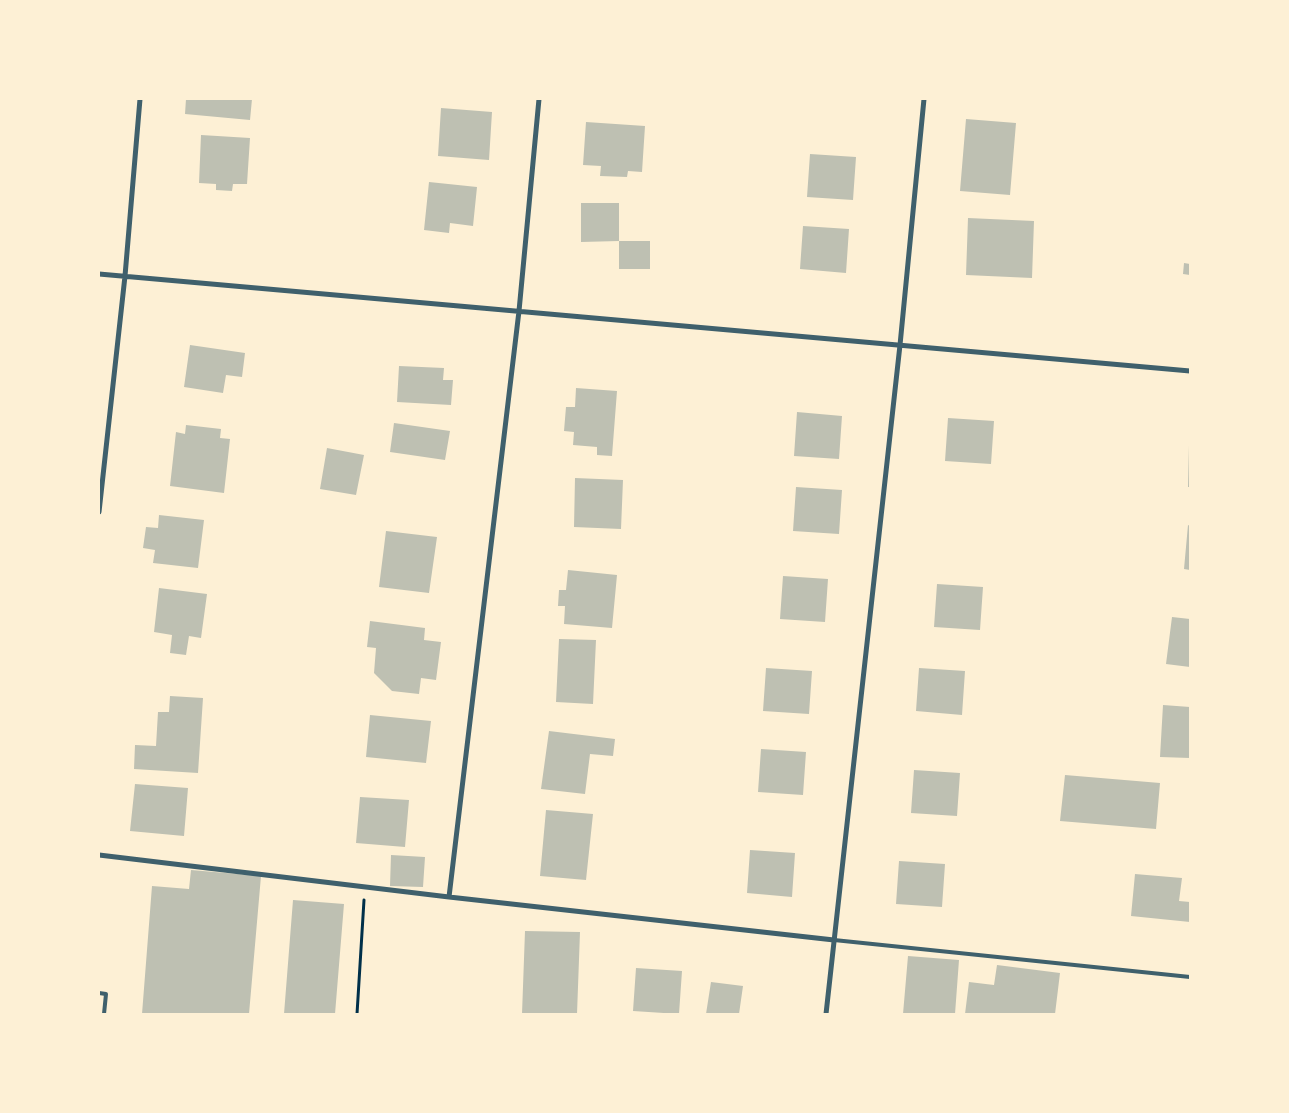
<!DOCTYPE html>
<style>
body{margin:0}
#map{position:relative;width:1289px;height:1113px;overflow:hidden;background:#fdf0d5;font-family:Spectral,serif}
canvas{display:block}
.frame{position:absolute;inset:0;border:100px solid #fdf0d5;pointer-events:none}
</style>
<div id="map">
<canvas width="1289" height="1113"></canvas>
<div class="frame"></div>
</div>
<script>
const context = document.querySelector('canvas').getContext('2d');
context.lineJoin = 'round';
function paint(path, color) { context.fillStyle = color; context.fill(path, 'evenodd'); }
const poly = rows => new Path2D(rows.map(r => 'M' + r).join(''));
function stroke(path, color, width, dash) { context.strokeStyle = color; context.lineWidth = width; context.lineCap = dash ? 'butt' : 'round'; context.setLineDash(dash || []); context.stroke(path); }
paint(poly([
 [186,99,252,99,250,120,185,114],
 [441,108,492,112,489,160,438,156],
 [966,119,1016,123,1010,195,960,191],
 [586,122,645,126,642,172,628,171,627,177,600,176,601,166,583,165],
 [201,135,250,138,247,184,233,184,232,191,216,190,216,184,199,183],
 [810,154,856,157,853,200,807,197],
 [429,182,477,187,473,226,450,223,449,233,424,230],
 [581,203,619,203,619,241,650,241,650,269,619,269,619,241,581,242],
 [968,218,1034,221,1032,278,966,275],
 [803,226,849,229,846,273,800,269],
 [1184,263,1190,264,1190,275,1183,274],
 [190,345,245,353,242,377,226,375,223,393,184,387],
 [399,366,444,368,443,380,453,380,451,405,397,402],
 [576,388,617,391,612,456,597,455,597,447,573,445,574,432,564,431,566,407,575,407],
 [797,412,842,416,839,459,794,456],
 [948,418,994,421,991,464,945,461],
 [394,423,450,431,445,460,390,452],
 [186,425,221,429,220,438,230,439,224,493,170,486,176,432,185,434],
 [1189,445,1190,445,1190,487,1188,487],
 [327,448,364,455,356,495,320,489],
 [575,478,623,480,621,529,574,527],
 [796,487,842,490,839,534,793,531],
 [159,515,204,520,198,568,153,563,155,550,143,548,146,527,158,528],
 [1188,525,1190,526,1190,570,1184,569],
 [386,531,437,537,429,593,379,587],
 [568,570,617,575,612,628,564,624,565,606,558,606,559,590,566,590],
 [783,576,828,579,825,622,780,619],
 [937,584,983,587,980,630,934,627],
 [159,588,207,594,201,638,189,636,186,655,170,653,172,635,154,632],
 [1172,617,1190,619,1190,667,1166,664],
 [370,621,425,628,424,640,441,642,436,680,421,678,419,694,392,691,374,673,376,648,367,647],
 [559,639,596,640,593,704,556,702],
 [766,668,812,671,809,714,763,711],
 [919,668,965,671,962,715,916,711],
 [170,696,203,698,198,773,134,769,135,745,156,746,158,712,169,712],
 [1163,705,1190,707,1190,758,1160,757],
 [370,715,431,721,426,763,366,757],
 [549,731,615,739,613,756,590,754,585,794,541,789],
 [761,749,806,752,803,795,758,792],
 [914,770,960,773,957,816,911,813],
 [1065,775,1160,783,1156,829,1060,821],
 [135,784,188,788,184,836,130,831],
 [360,797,409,800,405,847,356,843],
 [546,810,593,814,586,880,540,876],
 [750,850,795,853,792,897,747,893],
 [391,855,425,857,423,887,390,886],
 [899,861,945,864,942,907,896,904],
 [191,870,261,876,249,1014,142,1014,152,886,189,889],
 [1135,874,1182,878,1179,901,1190,902,1190,922,1131,916],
 [293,900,344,904,335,1014,284,1014],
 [525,931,580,932,577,1014,522,1014],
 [908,956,959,960,955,1014,903,1014],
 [997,965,1060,973,1055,1014,965,1014,969,982,994,985],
 [636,968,682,971,679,1014,633,1011],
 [711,982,743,986,739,1014,706,1014]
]), '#bec0b2');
stroke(poly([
 [357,1014,364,900]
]), '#003049', 3);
stroke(poly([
 [834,940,1190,977],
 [99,993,106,994,104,1014]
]), '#3f606c', 4);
stroke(poly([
 [99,274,1190,371],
 [99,512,125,276,140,99],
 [99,855,449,897,834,940],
 [449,897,519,311,539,99],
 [826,1014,900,345,924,99]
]), '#3f606c', 5);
</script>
